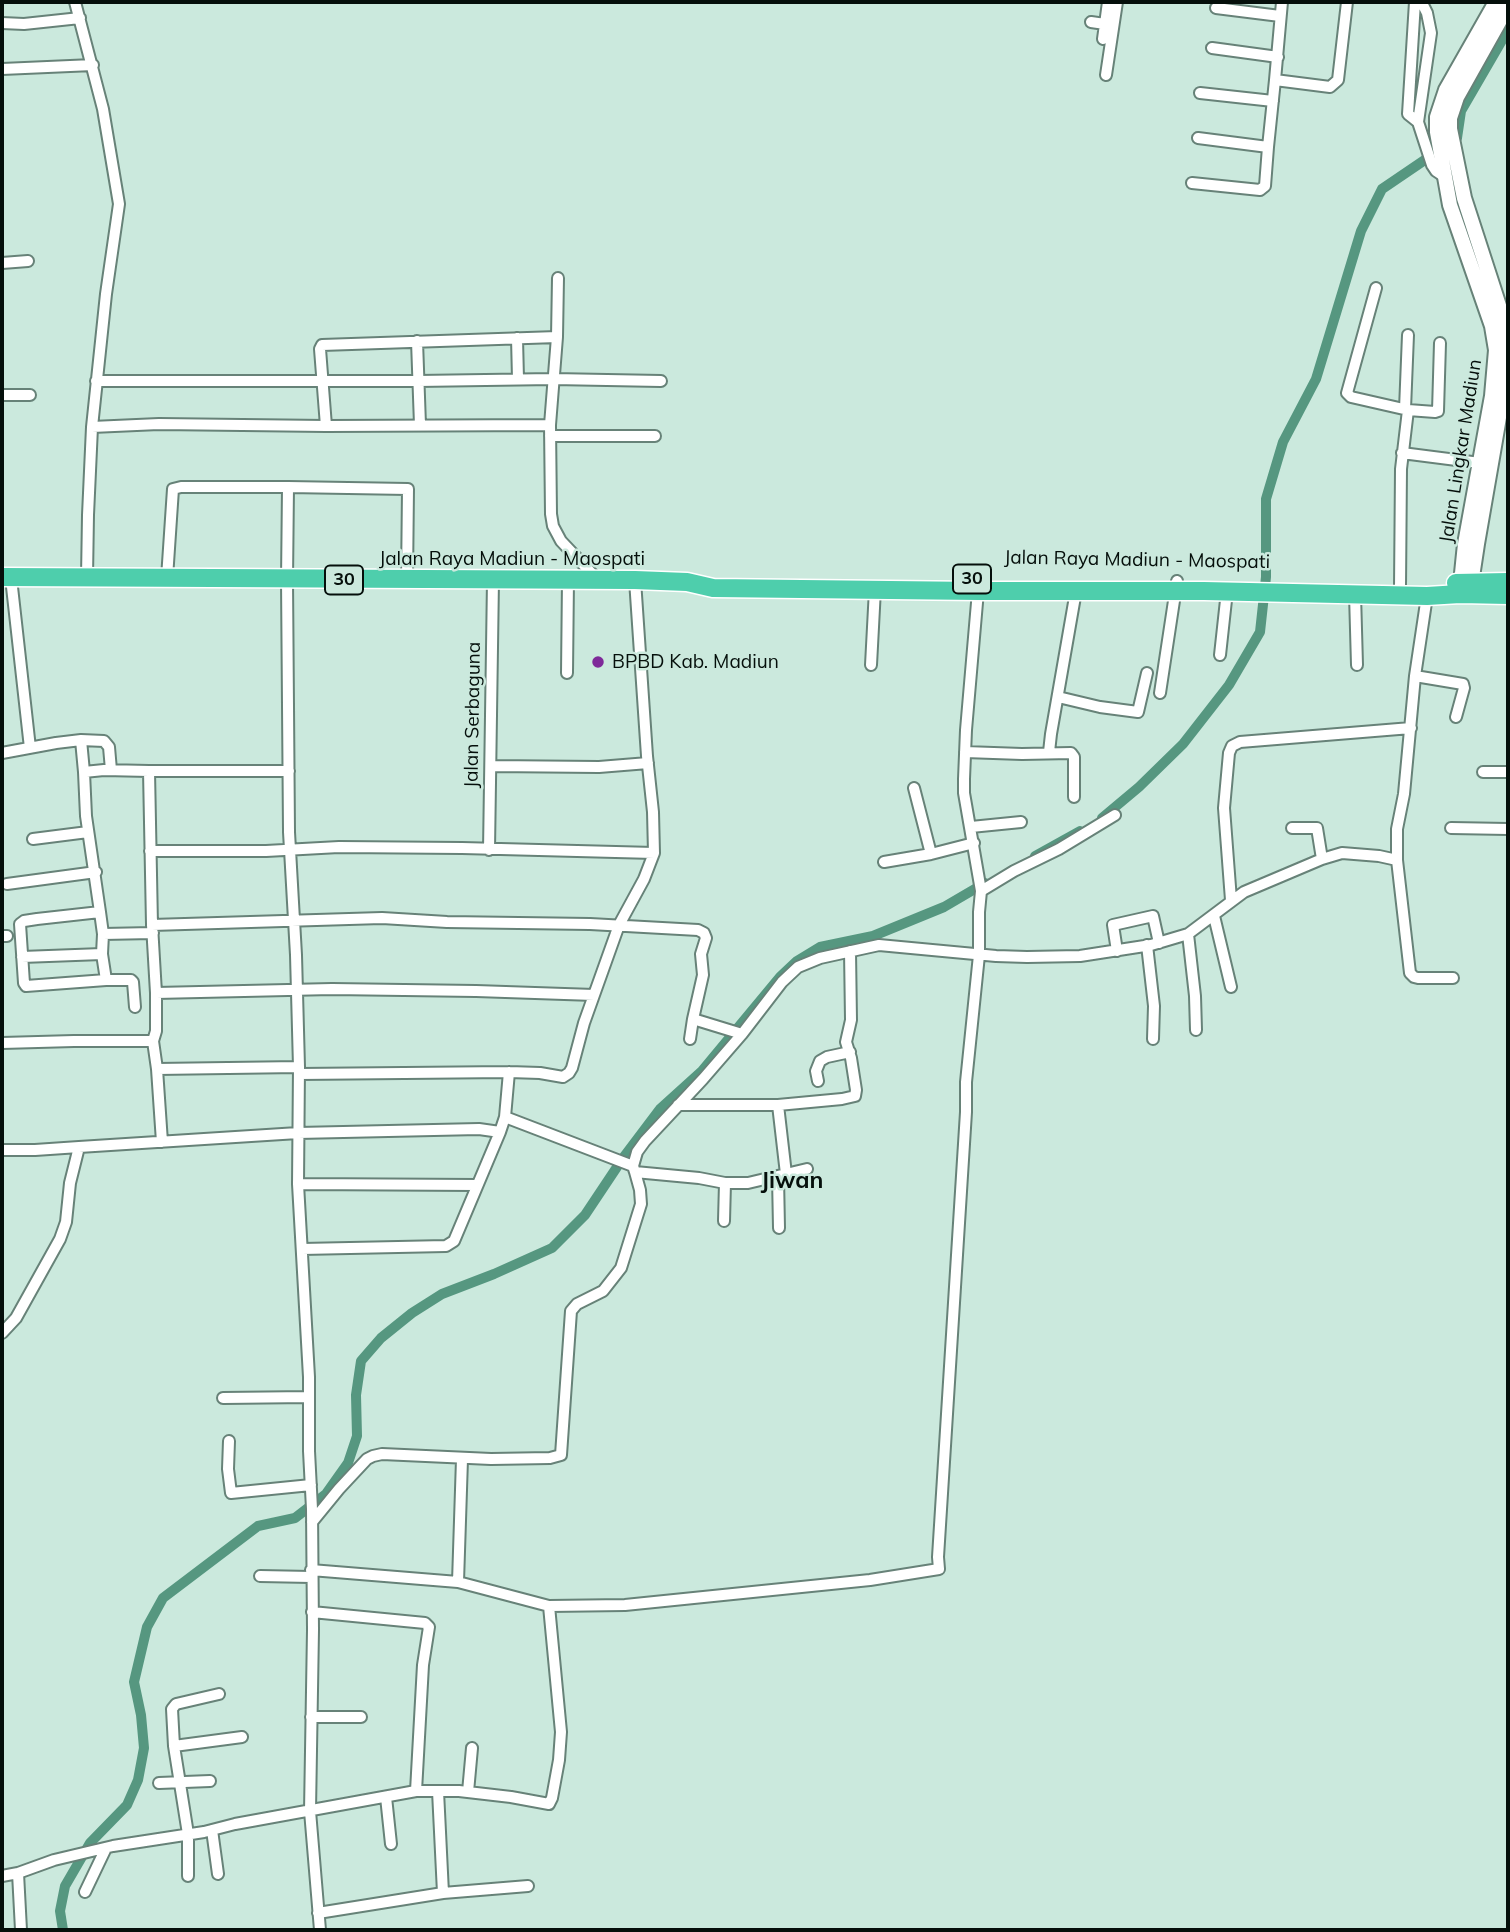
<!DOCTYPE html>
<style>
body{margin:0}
#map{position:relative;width:1510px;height:1932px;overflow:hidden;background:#cbe9dd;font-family:Mulish,sans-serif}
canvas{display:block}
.frame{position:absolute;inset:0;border:4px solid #050f0b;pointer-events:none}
</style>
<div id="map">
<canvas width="1510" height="1932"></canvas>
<div class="frame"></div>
</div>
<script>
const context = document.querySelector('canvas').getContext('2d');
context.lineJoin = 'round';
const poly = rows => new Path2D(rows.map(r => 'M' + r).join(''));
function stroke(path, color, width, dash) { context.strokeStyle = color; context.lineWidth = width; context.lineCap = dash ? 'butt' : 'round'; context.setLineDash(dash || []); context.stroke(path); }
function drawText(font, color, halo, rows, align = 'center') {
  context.font = font + ' Mulish,sans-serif'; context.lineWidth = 5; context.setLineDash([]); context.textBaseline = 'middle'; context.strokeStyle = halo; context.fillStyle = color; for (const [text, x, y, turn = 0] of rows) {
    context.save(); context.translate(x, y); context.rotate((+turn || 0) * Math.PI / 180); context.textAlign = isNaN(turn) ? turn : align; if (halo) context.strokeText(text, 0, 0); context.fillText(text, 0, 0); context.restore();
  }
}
stroke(poly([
 [1451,143,1457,138,1461,111,1508,30],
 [1102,818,1139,787,1183,744,1229,685,1260,632,1266,577,1266,499,1283,442,1316,379,1361,231,1382,189,1435,153],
 [1035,856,1080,831],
 [623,1158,660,1109,702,1071,780,977,797,961,820,947,873,936,944,907,985,883],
 [63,1930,60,1911,65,1886,90,1843,127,1805,138,1780,144,1748,141,1715,134,1682,147,1627,163,1598,258,1526,295,1518,326,1494,348,1463,357,1436,356,1395,361,1361,381,1338,412,1313,442,1294,494,1274,552,1248,585,1215,617,1167]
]), '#569780', 10);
const minor = poly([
 [75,2,103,109,119,204,106,294,92,427,88,515,87,577],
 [1415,2,1408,114,1418,122],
 [1416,3,1423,5,1427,13,1431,33,1418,122,1432,165,1436,171,1445,177],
 [1216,8,1280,16],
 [1091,22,1105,24],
 [2,23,24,24,80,18],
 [1103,39,1108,2],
 [1212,48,1278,57],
 [2,69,93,65],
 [1106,75,1117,2],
 [1275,80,1282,2],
 [1200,93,1273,101],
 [1198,138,1268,147,1275,80,1330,87,1338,80,1347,2],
 [1192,183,1260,190,1265,186,1268,147],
 [2,263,28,261],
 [558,278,557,337,550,425,551,514,553,526,561,541,598,580],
 [1376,288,1347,393,1351,397,1408,410,1401,469,1400,587],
 [517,338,518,379],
 [417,341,420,425],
 [96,381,418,381,553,379,661,381],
 [2,395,30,395],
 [1405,409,1408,335],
 [1408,410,1435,412,1438,411,1440,343],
 [326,426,320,349,322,345,557,337],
 [92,427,159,424,326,426,550,425],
 [550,436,655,436],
 [1402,453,1480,463],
 [11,578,30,748],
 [167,578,173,489,181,487,288,487],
 [1355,594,1357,665],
 [1427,596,1415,676,1404,794,1397,829,1397,860,1410,973,1414,977,1418,978,1453,978],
 [1220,655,1227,591],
 [871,665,875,589],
 [567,673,568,580],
 [1415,676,1463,684,1464,688,1456,717],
 [1160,693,1177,581],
 [1058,697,1100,707,1138,712,1147,673],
 [81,740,84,772],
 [965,752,1022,754,1071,753,1074,757,1074,797],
 [1049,752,1051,734,1076,591],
 [2,753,56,743,81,740,104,741,109,747,111,770],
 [491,766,599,767,648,763],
 [149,771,289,771],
 [1483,772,1508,772],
 [914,788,931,854],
 [971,827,1021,822],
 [1292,828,1317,828,1322,859],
 [1451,828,1508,829],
 [33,839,88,832],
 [489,850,493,580],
 [150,851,266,851,339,847,462,848,654,853],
 [884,862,931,854,974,843],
 [7,884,96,872],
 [981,891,1014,871,1059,849,1115,815],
 [1231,900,1224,808,1229,753,1232,746,1240,742,1411,728],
 [100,912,103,934,102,954,106,980,131,980,133,982,135,1007],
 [1214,916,1231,987],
 [152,925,382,918,447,922,590,924,698,930,704,933,706,938,701,954,703,975,693,1019,742,1034],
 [103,934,153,933],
 [1188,934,1195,996,1196,1030],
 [2,936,7,936],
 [1147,945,1154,1006,1153,1039],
 [1117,951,1113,925,1153,916,1159,943],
 [22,957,102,954],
 [106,980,26,986,24,983,20,924,24,921,37,919,100,912,86,816,84,772,104,770,149,771,152,925,156,993,156,1031,153,1041,157,1069,162,1142],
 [156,993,332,989,476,991,594,995],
 [690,1039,693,1019],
 [2,1043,74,1041,153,1041],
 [157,1069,299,1067],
 [299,1074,509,1072,540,1073,563,1077,569,1073,572,1068,584,1023,619,925,644,879,654,853,653,812,647,756,635,580],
 [818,1081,816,1071,820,1061,827,1057,850,1052],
 [678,1105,778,1105,842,1099,855,1096,856,1090,851,1058,846,1042,851,1020,850,951],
 [778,1105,786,1174,807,1169],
 [505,1117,633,1166],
 [2,1150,35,1150,79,1147],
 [786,1174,748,1183,725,1183,699,1178,635,1172,633,1166,637,1152,645,1141,703,1079,742,1034,782,982,798,967,820,958,879,945,996,956,1027,957,1080,956,1151,945,1188,934,1244,892,1322,859,1342,853,1379,856,1397,860],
 [778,1177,779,1228],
 [298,1184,477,1185],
 [724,1221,725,1183],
 [302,1249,446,1246,454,1241,500,1132,505,1117,509,1072],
 [2,1333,16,1318,60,1239,66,1222,70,1183,79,1147,298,1133,479,1129,500,1132],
 [223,1398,309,1397],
 [229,1441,228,1469,231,1493,311,1485],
 [312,1522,339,1489,367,1459,373,1456,382,1454,491,1459,550,1458,561,1455,571,1311,577,1304,603,1291,621,1268,641,1204,640,1190,635,1172],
 [311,1570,458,1582,549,1606,625,1605,870,1580,939,1569,938,1557,966,1112,966,1082,979,955,979,912,981,891,964,793,964,779,966,730,978,591],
 [260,1576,311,1577],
 [458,1582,462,1459],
 [312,1612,425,1623,429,1627,423,1665,416,1791],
 [311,1717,361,1717],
 [174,1746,242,1737],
 [159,1783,210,1781],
 [438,1791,443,1893],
 [468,1792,472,1748],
 [386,1797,391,1844],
 [212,1830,218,1874],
 [18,1873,21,1930],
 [2,1876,18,1873,54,1860,113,1846,204,1832,235,1824,416,1791,459,1791,511,1797,549,1804,552,1798,559,1760,561,1732,549,1606],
 [188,1876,188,1834,174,1746,172,1709,176,1704,219,1694],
 [85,1892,106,1848],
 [318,1913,443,1893,528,1886],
 [320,1930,310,1811,313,1630,312,1509,309,1451,309,1377,298,1184,299,1067,296,955,289,832,287,580,288,487,408,489,407,580]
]);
const secondary = poly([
 [1460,593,1465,544,1492,396,1496,350,1492,326,1450,205,1437,132,1437,117,1446,90,1496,2],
 [1473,593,1472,577,1477,544,1506,377,1508,349,1507,337,1501,312,1464,198,1450,129,1450,118,1457,97,1508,6]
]);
const trunk = poly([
 [2,577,635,580,687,582,713,588,978,591,1204,591,1427,596,1460,594,1508,595],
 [1456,583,1508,582]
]);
stroke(minor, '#678278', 14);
stroke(secondary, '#678278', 18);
stroke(trunk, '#fff', 21);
stroke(minor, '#fff', 10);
stroke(secondary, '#fff', 14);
stroke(trunk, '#4eceac', 18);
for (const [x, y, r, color] of [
 [598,662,7,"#7e2a99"]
]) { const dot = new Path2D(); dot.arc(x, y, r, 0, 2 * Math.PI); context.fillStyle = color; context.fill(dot); stroke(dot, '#cbe9dd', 2.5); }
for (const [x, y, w] of [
 [972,579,38],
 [344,580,38]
]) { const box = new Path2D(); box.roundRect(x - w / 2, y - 14.5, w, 29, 5); context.fillStyle = '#cbe9dd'; context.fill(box); stroke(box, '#050f0b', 2); }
drawText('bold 18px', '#050f0b', null, [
 ["30",972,579],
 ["30",344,580]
]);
drawText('19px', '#050f0b', '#cbe9dd', [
 ["Jalan Lingkar Madiun",1461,451,-81],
 ["Jalan Raya Madiun - Maospati",512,559],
 ["Jalan Raya Madiun - Maospati",1137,560,1],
 ["Jalan Serbaguna",473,715,-89]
]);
drawText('19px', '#050f0b', '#cbe9dd', [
 ["BPBD Kab. Madiun",612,662]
], 'left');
drawText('bold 23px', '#050f0b', '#cbe9dd', [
 ["Jiwan",792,1181]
]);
</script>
